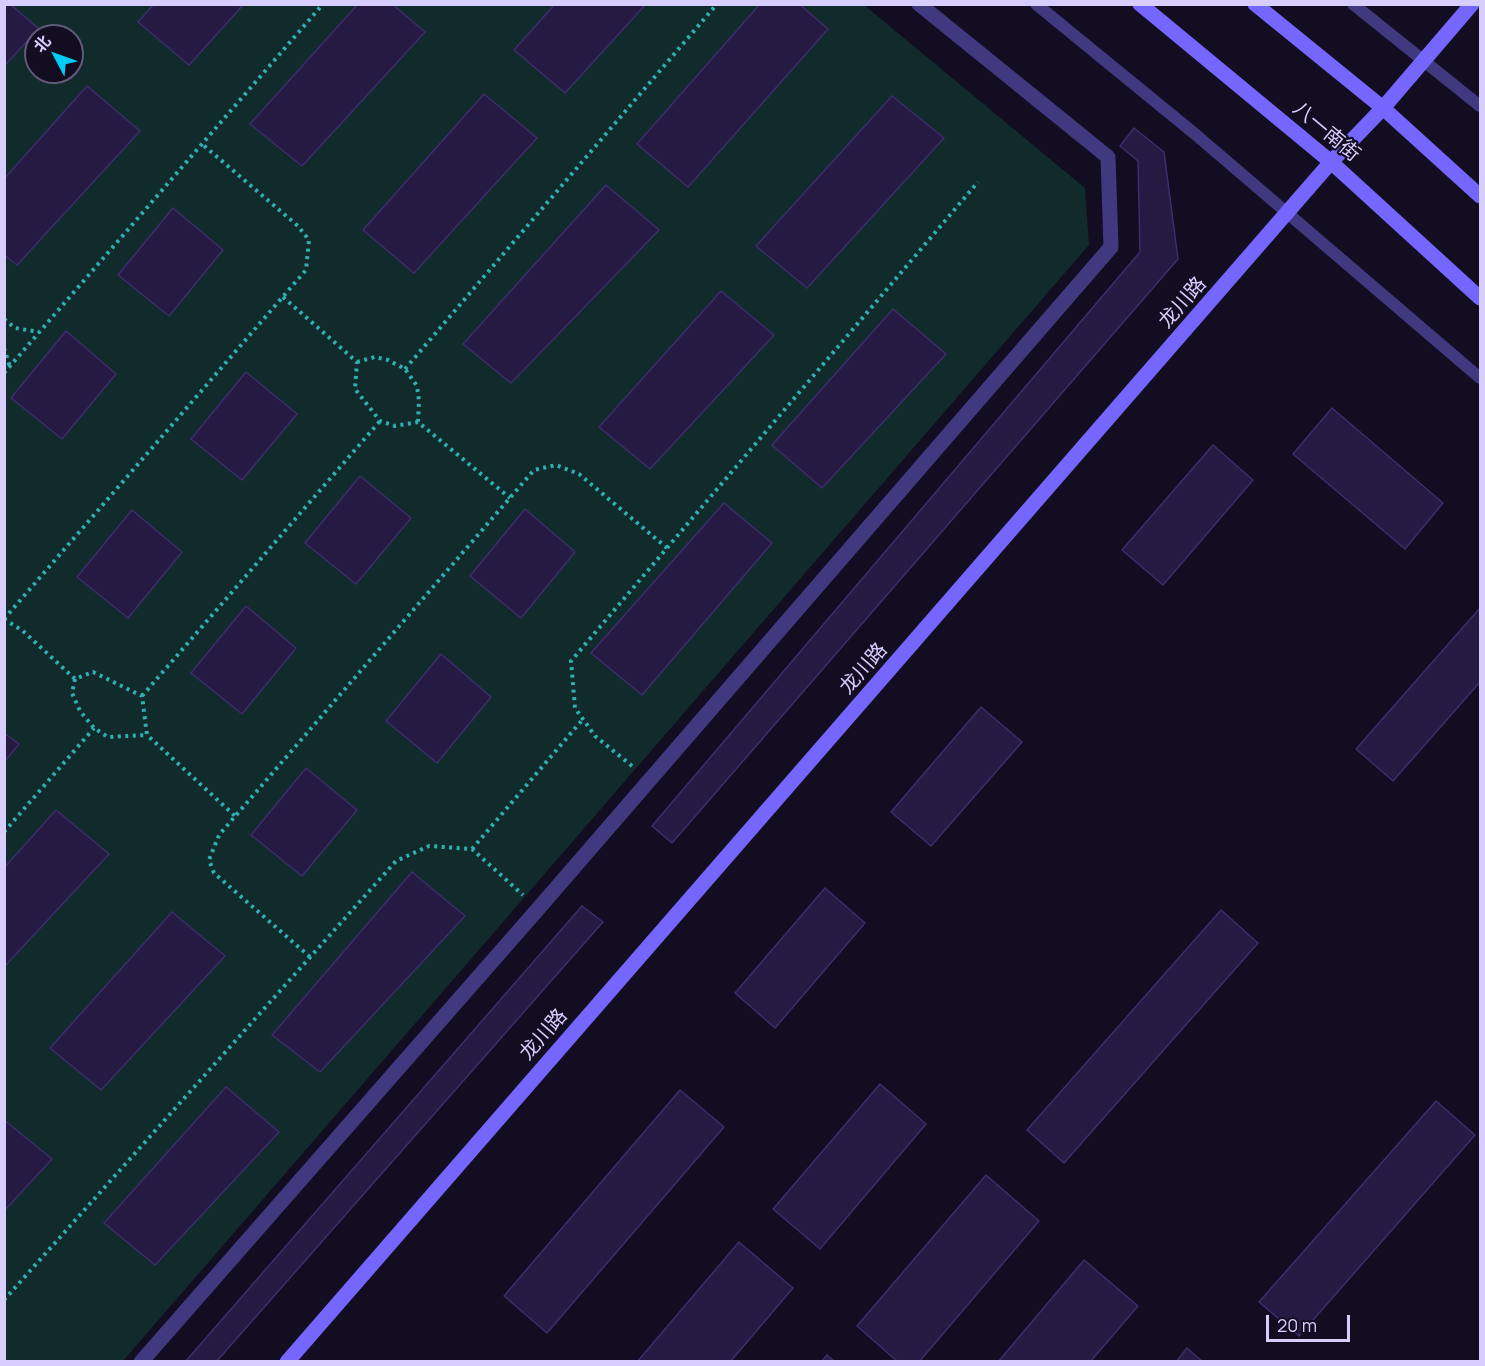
<!DOCTYPE html>
<meta charset="utf-8">
<style>
body{margin:0}
#map{position:relative;width:1485px;height:1366px;overflow:hidden;background:#120d21;font-family:Manrope,"Noto Sans SC",sans-serif}
canvas{display:block}
.frame{position:absolute;inset:0;border:6px solid #d7cefe;pointer-events:none}
.north{position:absolute;left:24px;top:24px;width:60px;height:60px;box-sizing:border-box;background:#120d21;border:2px solid #615a79;border-radius:50%;rotate:311deg;font-size:16px;font-weight:700;line-height:24px;text-align:center;color:#d7cefe}
.north::after{content:'';display:block;margin:auto;width:21px;height:27px;background:#03cdf6;clip-path:polygon(50% 0,100% 100%,50% 72%,0 100%)}
.scale{position:absolute;left:1266px;top:1315px;width:84px;height:27px;box-sizing:border-box;border:3px solid #d7cefe;border-top:0;padding-left:8px;font-size:18px;line-height:21px;white-space:nowrap;color:#d7cefe;-webkit-text-stroke:4px #120d21;paint-order:stroke}
</style>
<div id="map">
<canvas width="1485" height="1366"></canvas>
<div class="frame"></div>
<div class="north">北</div>
<div class="scale">20 m</div>
</div>
<script>
const context = document.querySelector('canvas').getContext('2d');
context.lineJoin = 'round';
function paint(path, color) { context.fillStyle = color; context.fill(path, 'evenodd'); }
const poly = rows => new Path2D(rows.map(r => 'M' + r).join(''));
function stroke(path, color, width, dash) { context.strokeStyle = color; context.lineWidth = width; context.lineCap = dash ? 'butt' : 'round'; context.setLineDash(dash || []); context.stroke(path); }
function drawText(font, color, halo, rows, align = 'center') {
  context.font = font + ' Manrope,"Noto Sans SC",sans-serif'; context.lineWidth = 4.5; context.setLineDash([]); context.textBaseline = 'middle'; context.strokeStyle = halo; context.fillStyle = color; for (const [text, x, y, turn = 0] of rows) {
    context.save(); context.translate(x, y); context.rotate((+turn || 0) * Math.PI / 180); context.textAlign = isNaN(turn) ? turn : align; if (halo) context.strokeText(text, 0, 0); context.fillText(text, 0, 0); context.restore();
  }
}
paint(poly([
 [5,5,864,5,1085,188,1089,245,123,1361,5,1362],
 [36,36,72,36,72,72,36,72]
]), '#112a2b');
const building = poly([
 [4,4,10,4,39,29,4,66,4,4],
 [154,4,244,4,189,65,138,22,154,4],
 [358,4,392,4,425,32,302,166,250,124,358,4],
 [555,4,646,4,565,93,514,50,555,4],
 [760,4,799,4,828,29,688,187,637,144,760,4],
 [87,86,140,131,17,265,4,255,4,179,87,86],
 [484,94,537,138,414,273,363,230,484,94],
 [892,96,944,138,807,288,756,246,892,96],
 [1134,128,1164,152,1178,259,672,843,652,826,1140,252,1138,161,1120,146,1134,128],
 [606,185,659,230,511,383,463,344,606,185],
 [173,208,223,250,169,316,118,275,173,208],
 [721,291,774,335,650,469,599,427,721,291],
 [893,309,946,354,822,488,772,445,893,309],
 [66,331,116,374,62,439,11,398,66,331],
 [246,372,297,414,242,480,191,439,246,372],
 [1332,408,1443,503,1405,549,1293,454,1332,408],
 [1213,445,1253,480,1163,585,1122,550,1213,445],
 [360,476,411,518,356,584,305,543,360,476],
 [724,503,772,543,642,695,591,653,724,503],
 [525,509,575,552,521,618,470,576,525,509],
 [132,510,182,552,128,618,77,577,132,510],
 [246,606,296,648,242,714,191,673,246,606],
 [1480,608,1480,682,1393,781,1356,749,1480,608],
 [441,654,491,697,437,763,386,721,441,654],
 [981,707,1022,742,931,846,891,812,981,707],
 [4,733,19,744,4,762,4,733],
 [306,768,357,810,302,876,251,835,306,768],
 [56,810,109,854,4,967,4,868,56,810],
 [412,872,465,916,320,1072,272,1035,412,872],
 [825,888,865,923,775,1028,735,993,825,888],
 [582,906,603,922,216,1362,185,1362,582,906],
 [1221,910,1258,943,1064,1163,1027,1130,1221,910],
 [172,912,225,956,101,1090,50,1048,172,912],
 [880,1084,926,1124,820,1249,773,1209,880,1084],
 [226,1087,279,1132,155,1265,104,1223,226,1087],
 [680,1090,724,1127,547,1333,504,1296,680,1090],
 [1436,1101,1475,1135,1299,1336,1259,1302,1436,1101],
 [4,1120,52,1159,4,1211,4,1120],
 [986,1175,1039,1221,919,1362,898,1362,857,1326,986,1175],
 [739,1242,793,1288,730,1362,637,1362,739,1242],
 [1084,1260,1138,1306,1090,1362,998,1362,1084,1260],
 [1187,1348,1203,1362,1176,1362,1187,1348],
 [827,1355,835,1362,821,1362,827,1355]
]);
paint(building, '#251a42');
stroke(building, '#3e2c6e', 1.5);
stroke(poly([
 [283,297,357,362,355,389,380,421,395,426,418,422,510,498],
 [4,319,15,328,39,332],
 [4,348,10,367],
 [357,362,375,357,388,360,405,369,417,386,419,401,418,422],
 [405,369,717,4],
 [4,373,323,4],
 [4,619,306,270,309,240,298,226,202,144],
 [4,619,23,631,75,679,93,672,142,696,147,735,235,816],
 [75,679,72,693,80,711,94,728,108,737,147,735],
 [142,696,380,421],
 [632,766,595,736,575,708,571,661,978,182],
 [4,832,94,728],
 [472,849,583,719],
 [310,957,214,873,209,860,219,835,534,470,556,465,579,474,667,548],
 [4,1300,396,861,429,846,472,849,523,895]
]), '#2fb0b2', 4, [3, 4.5]);
stroke(poly([
 [1036,4,1195,134,1480,378],
 [1353,4,1480,106]
]), '#413980', 12);
stroke(poly([
 [141,1362,538,909,1111,247,1108,157,919,4]
]), '#413980', 15);
stroke(poly([
 [1140,4,1331,162,1480,298],
 [1255,4,1383,108,1480,196],
 [287,1362,1331,162,1383,108,1472,4]
]), '#7566fd', 15);
drawText('20px', '#d7cefe', '#120d21', [
 ["八一南街",1326,132,40],
 ["龙川路",1183,303,-49],
 ["龙川路",864,669,-49],
 ["龙川路",544,1035,-49]
]);
</script>
